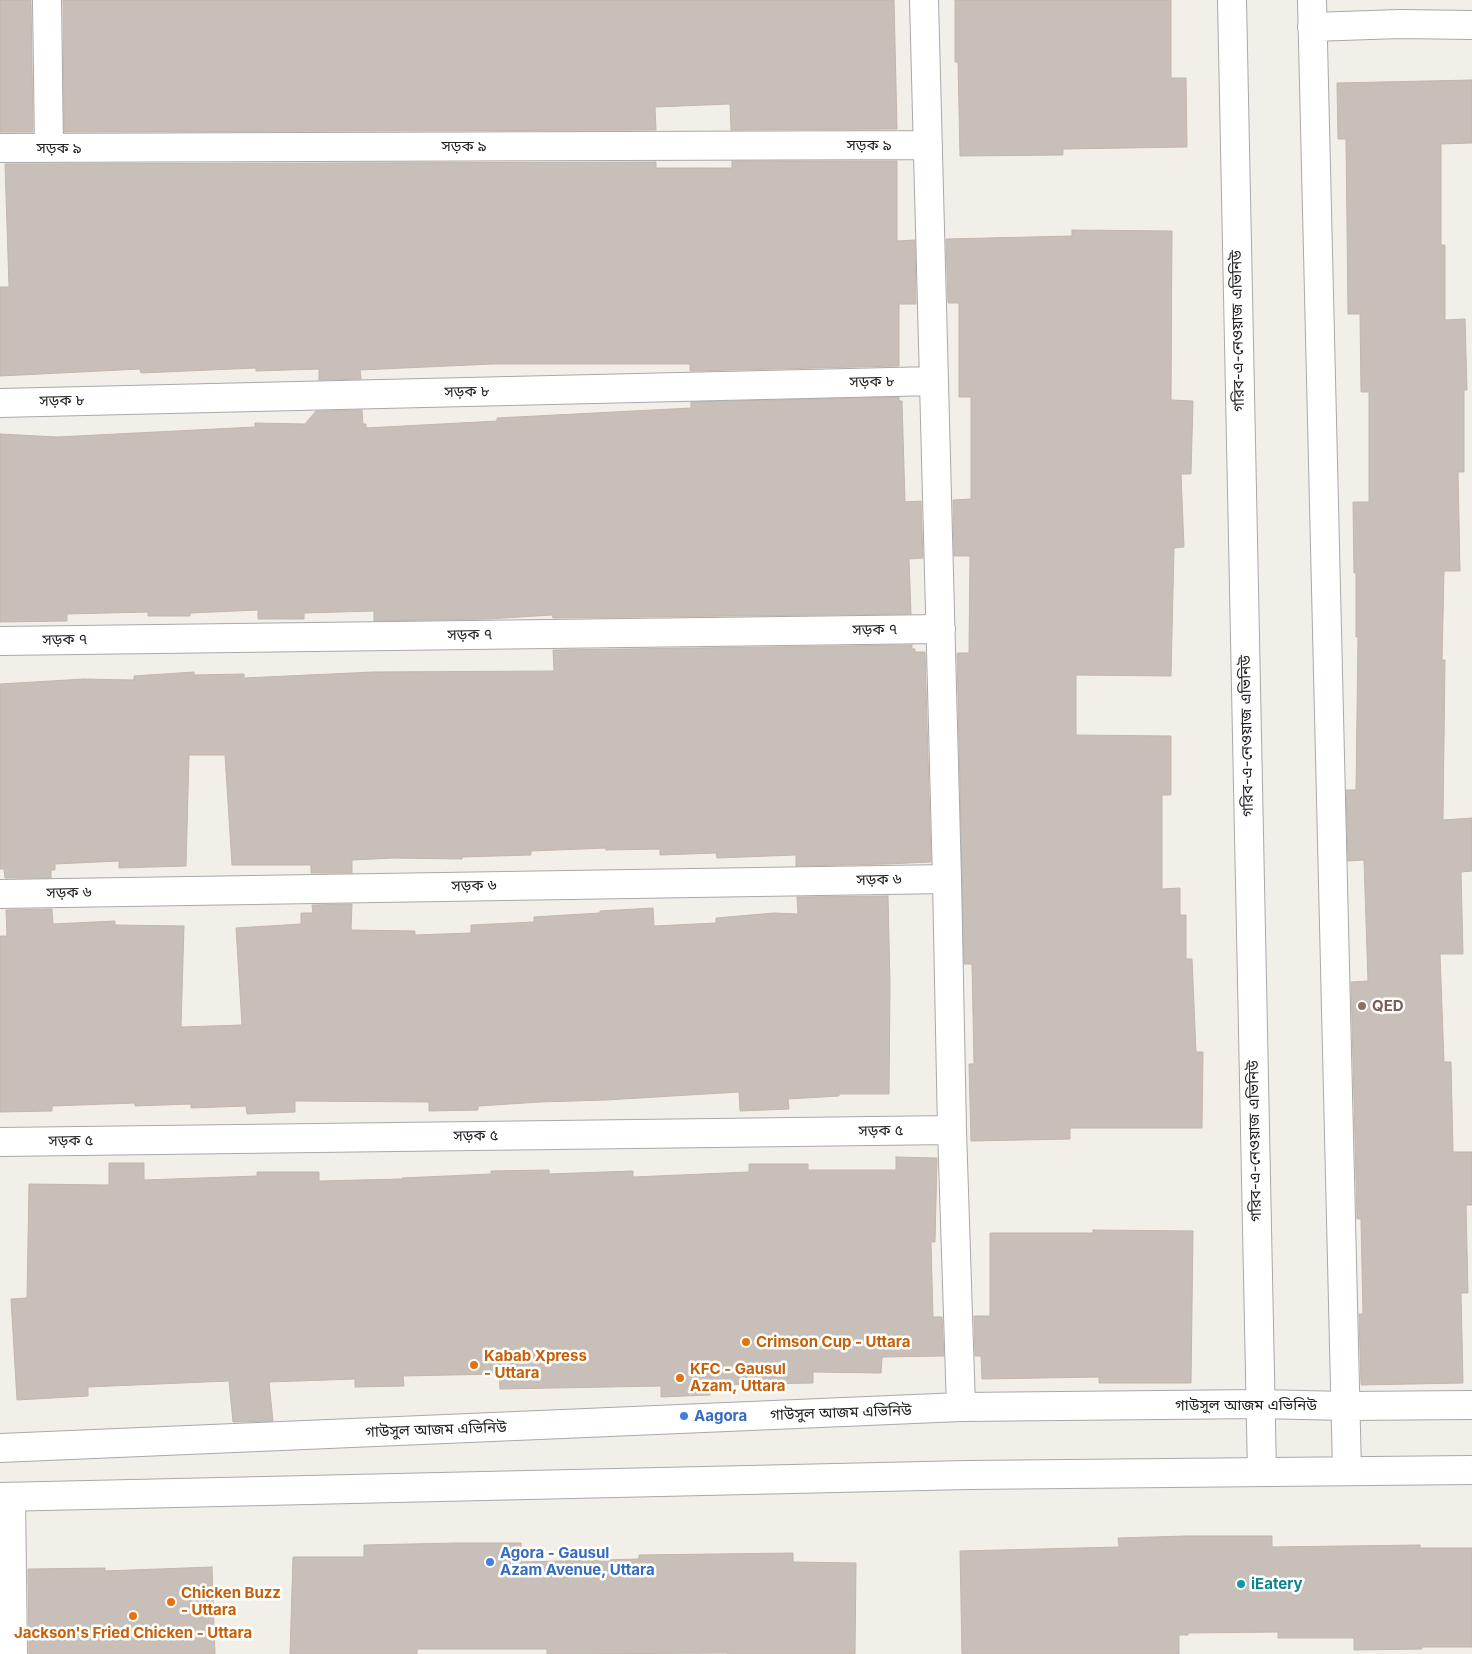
<!DOCTYPE html>
<meta charset="utf-8">
<style>
body{margin:0}
canvas{display:block;background:#f2efe9}
</style>
<canvas width="1472" height="1654"></canvas>
<script>
const context = document.querySelector('canvas').getContext('2d');
context.lineJoin = 'round';
function paint(path, color) { context.fillStyle = color; context.fill(path, 'evenodd'); }
const poly = rows => new Path2D(rows.map(r => 'M' + r).join(''));
function stroke(path, color, width, dash) { context.strokeStyle = color; context.lineWidth = width; context.lineCap = dash ? 'butt' : 'round'; context.setLineDash(dash || []); context.stroke(path); }
function drawText(font, color, halo, rows, align = 'center') {
  context.font = font + ' Inter,"Noto Sans Bengali",sans-serif'; context.lineWidth = 5; context.setLineDash([]); context.textBaseline = 'middle'; context.strokeStyle = halo; context.fillStyle = color; for (const [text, x, y, turn = 0] of rows) {
    context.save(); context.translate(x, y); context.rotate((+turn || 0) * Math.PI / 180); context.textAlign = isNaN(turn) ? turn : align; if (halo) context.strokeText(text, 0, 0); context.fillText(text, 0, 0); context.restore();
  }
}
const building = poly([
 [0,0,31,0,33,132,0,132,0,0],
 [63,0,894,0,897,129,731,130,730,104,655,107,656,130,64,132,63,0],
 [955,0,1171,0,1171,78,1186,78,1187,147,1063,149,1063,155,960,156,958,62,955,62,955,0],
 [1472,80,1472,143,1441,144,1441,245,1445,245,1445,320,1465,319,1467,390,1464,390,1464,472,1458,472,1460,571,1444,571,1442,660,1445,660,1443,820,1472,818,1472,871,1461,872,1463,954,1440,954,1444,1062,1451,1062,1453,1152,1472,1152,1472,1205,1466,1205,1468,1293,1461,1293,1463,1383,1361,1385,1359,1314,1363,1314,1361,1219,1357,1219,1351,982,1368,981,1364,860,1348,861,1346,790,1356,790,1358,637,1356,637,1356,573,1354,573,1353,502,1369,502,1369,392,1361,392,1360,314,1348,314,1346,139,1338,139,1337,83,1472,80],
 [732,161,897,161,897,241,915,240,916,304,899,304,899,366,690,371,690,364,492,364,360,370,361,379,319,380,319,369,256,371,256,368,141,373,140,369,0,376,0,287,9,287,5,164,656,162,656,168,732,168,732,161],
 [1072,230,1172,231,1171,400,1193,401,1191,474,1181,474,1184,547,1174,548,1171,676,1076,675,1076,735,1171,736,1171,795,1162,795,1162,889,1180,888,1180,915,1186,915,1186,959,1192,959,1196,1052,1203,1052,1202,1128,1070,1128,1070,1139,971,1141,969,1064,974,1064,972,964,964,964,957,653,969,653,970,556,954,556,953,500,971,499,971,397,959,397,959,303,948,303,946,239,1072,236,1072,230],
 [899,397,899,401,902,401,905,502,921,501,923,558,909,559,911,614,553,618,552,615,488,619,374,621,374,611,304,613,304,619,258,619,258,610,190,613,190,616,148,616,148,612,67,614,67,621,0,622,0,434,57,437,255,427,255,423,305,424,316,411,362,410,363,424,366,424,366,428,497,421,497,418,691,408,691,402,899,397],
 [912,645,912,649,915,649,915,652,925,652,931,862,887,864,796,866,796,855,717,858,716,853,660,855,660,849,606,850,606,848,531,851,531,855,462,857,462,859,394,858,352,860,352,873,311,873,311,865,232,865,225,755,189,755,186,866,119,868,119,861,55,864,55,870,51,870,51,878,5,878,4,869,0,869,0,684,84,679,134,680,134,676,194,672,194,675,244,674,244,678,373,672,554,671,553,650,912,645],
 [888,896,890,985,889,1094,839,1094,839,1096,788,1099,789,1109,740,1111,739,1092,606,1100,540,1102,478,1106,478,1110,429,1111,429,1102,295,1101,295,1112,247,1114,246,1106,191,1108,191,1104,135,1106,135,1103,52,1106,52,1111,0,1112,0,936,7,936,6,910,52,909,53,924,115,921,115,925,184,926,181,1027,242,1025,236,928,301,924,301,913,313,913,312,905,352,904,351,930,415,931,415,935,471,933,471,925,534,922,534,917,600,913,600,911,653,908,654,926,716,923,716,918,774,913,798,914,797,897,888,896],
 [896,1157,937,1158,935,1242,931,1242,933,1317,942,1317,944,1356,882,1357,881,1373,813,1372,813,1383,710,1385,710,1395,661,1397,661,1386,500,1389,499,1374,403,1376,404,1386,355,1387,355,1379,269,1382,273,1421,233,1422,229,1381,88,1387,88,1396,17,1400,11,1299,27,1298,29,1184,109,1185,109,1163,144,1163,144,1180,257,1176,257,1172,319,1172,319,1181,402,1179,402,1178,491,1174,491,1171,549,1170,549,1174,633,1171,633,1177,749,1172,749,1164,808,1164,808,1170,896,1170,896,1157],
 [1093,1230,1193,1231,1191,1383,1099,1383,1099,1377,982,1379,981,1356,975,1356,974,1316,990,1316,990,1233,1093,1233,1093,1230],
 [1186,1536,1272,1536,1272,1547,1420,1545,1420,1548,1472,1548,1472,1647,1422,1647,1422,1649,1354,1650,1354,1638,1278,1638,1278,1632,1188,1633,1188,1635,1179,1635,1179,1654,962,1654,960,1551,1119,1547,1118,1538,1186,1536],
 [455,1543,521,1543,521,1562,639,1559,639,1555,793,1553,793,1562,856,1563,855,1654,728,1654,728,1653,547,1654,547,1649,417,1649,417,1654,290,1654,293,1557,364,1557,364,1545,455,1543],
 [212,1567,215,1654,29,1654,28,1569,105,1568,105,1571,212,1567]
]);
paint(building, '#c7bfb8');
stroke(building, '#c4b6ab', 1);
const minor = poly([
 [47,0,49,148],
 [924,0,947,879,952,1130,961,1407],
 [1232,0,1262,1472],
 [1312,0,1347,1471],
 [1312,27,1400,24,1472,25],
 [0,148,928,145],
 [0,403,934,381],
 [0,641,941,629],
 [0,894,947,879],
 [0,1142,952,1130],
 [0,1448,961,1407,1260,1404,1345,1406,1472,1405],
 [0,1497,968,1475,1472,1470],
 [11,1497,13,1654]
]);
stroke(minor, '#a9a9a9', 30);
stroke(minor, '#fff', 28);
for (const [x, y, r, color] of [
 [1362,1006,5,"#8d6e63"],
 [746,1342,5,"#e8710a"],
 [474,1365,5,"#e8710a"],
 [680,1378,5,"#e8710a"],
 [684,1416,5,"#3f7fe0"],
 [490,1562,5,"#3f7fe0"],
 [1241,1584,5,"#0f9aa8"],
 [171,1602,5,"#e8710a"],
 [133,1616,5,"#e8710a"]
]) { const dot = new Path2D(); dot.arc(x, y, r, 0, 2 * Math.PI); context.fillStyle = color; context.fill(dot); stroke(dot, '#fff', 2); }
drawText('15px', '#222', '#fff', [
 ["সড়ক ৯",869,145],
 ["সড়ক ৯",464,146],
 ["সড়ক ৯",59,148],
 ["গরিব-এ-নেওয়াজ এভিনিউ",1238,331,-91],
 ["সড়ক ৮",872,382,-1],
 ["সড়ক ৮",467,392,-1],
 ["সড়ক ৮",62,401,-1],
 ["সড়ক ৭",875,630,-1],
 ["সড়ক ৭",470,635,-1],
 ["সড়ক ৭",65,640,-1],
 ["গরিব-এ-নেওয়াজ এভিনিউ",1247,736,-91],
 ["সড়ক ৬",879,880,-1],
 ["সড়ক ৬",474,886,-1],
 ["সড়ক ৬",69,893,-1],
 ["সড়ক ৫",881,1131,-1],
 ["সড়ক ৫",476,1136,-1],
 ["সড়ক ৫",71,1141,-1],
 ["গরিব-এ-নেওয়াজ এভিনিউ",1255,1141,-91],
 ["গাউসুল আজম এভিনিউ",1246,1405],
 ["গাউসুল আজম এভিনিউ",841,1413,-2],
 ["গাউসুল আজম এভিনিউ",436,1430,-2]
]);
drawText('bold 15px', '#785e54', '#fff', [
 ["QED",1372,1006]
], 'left');
drawText('bold 15px', '#c56008', '#fff', [
 ["Crimson Cup - Uttara",756,1342],
 ["Kabab Xpress",484,1356],
 ["- Uttara",484,1373],
 ["KFC - Gausul",690,1369],
 ["Azam, Uttara",690,1386],
 ["Chicken Buzz",181,1593],
 ["- Uttara",181,1610],
 ["Jackson's Fried Chicken - Uttara",133,1633,"center"]
], 'left');
drawText('bold 15px', '#366cbe', '#fff', [
 ["Aagora",694,1416],
 ["Agora - Gausul",500,1553],
 ["Azam Avenue, Uttara",500,1570]
], 'left');
drawText('bold 15px', '#0d838f', '#fff', [
 ["iEatery",1251,1584]
], 'left');
</script>
